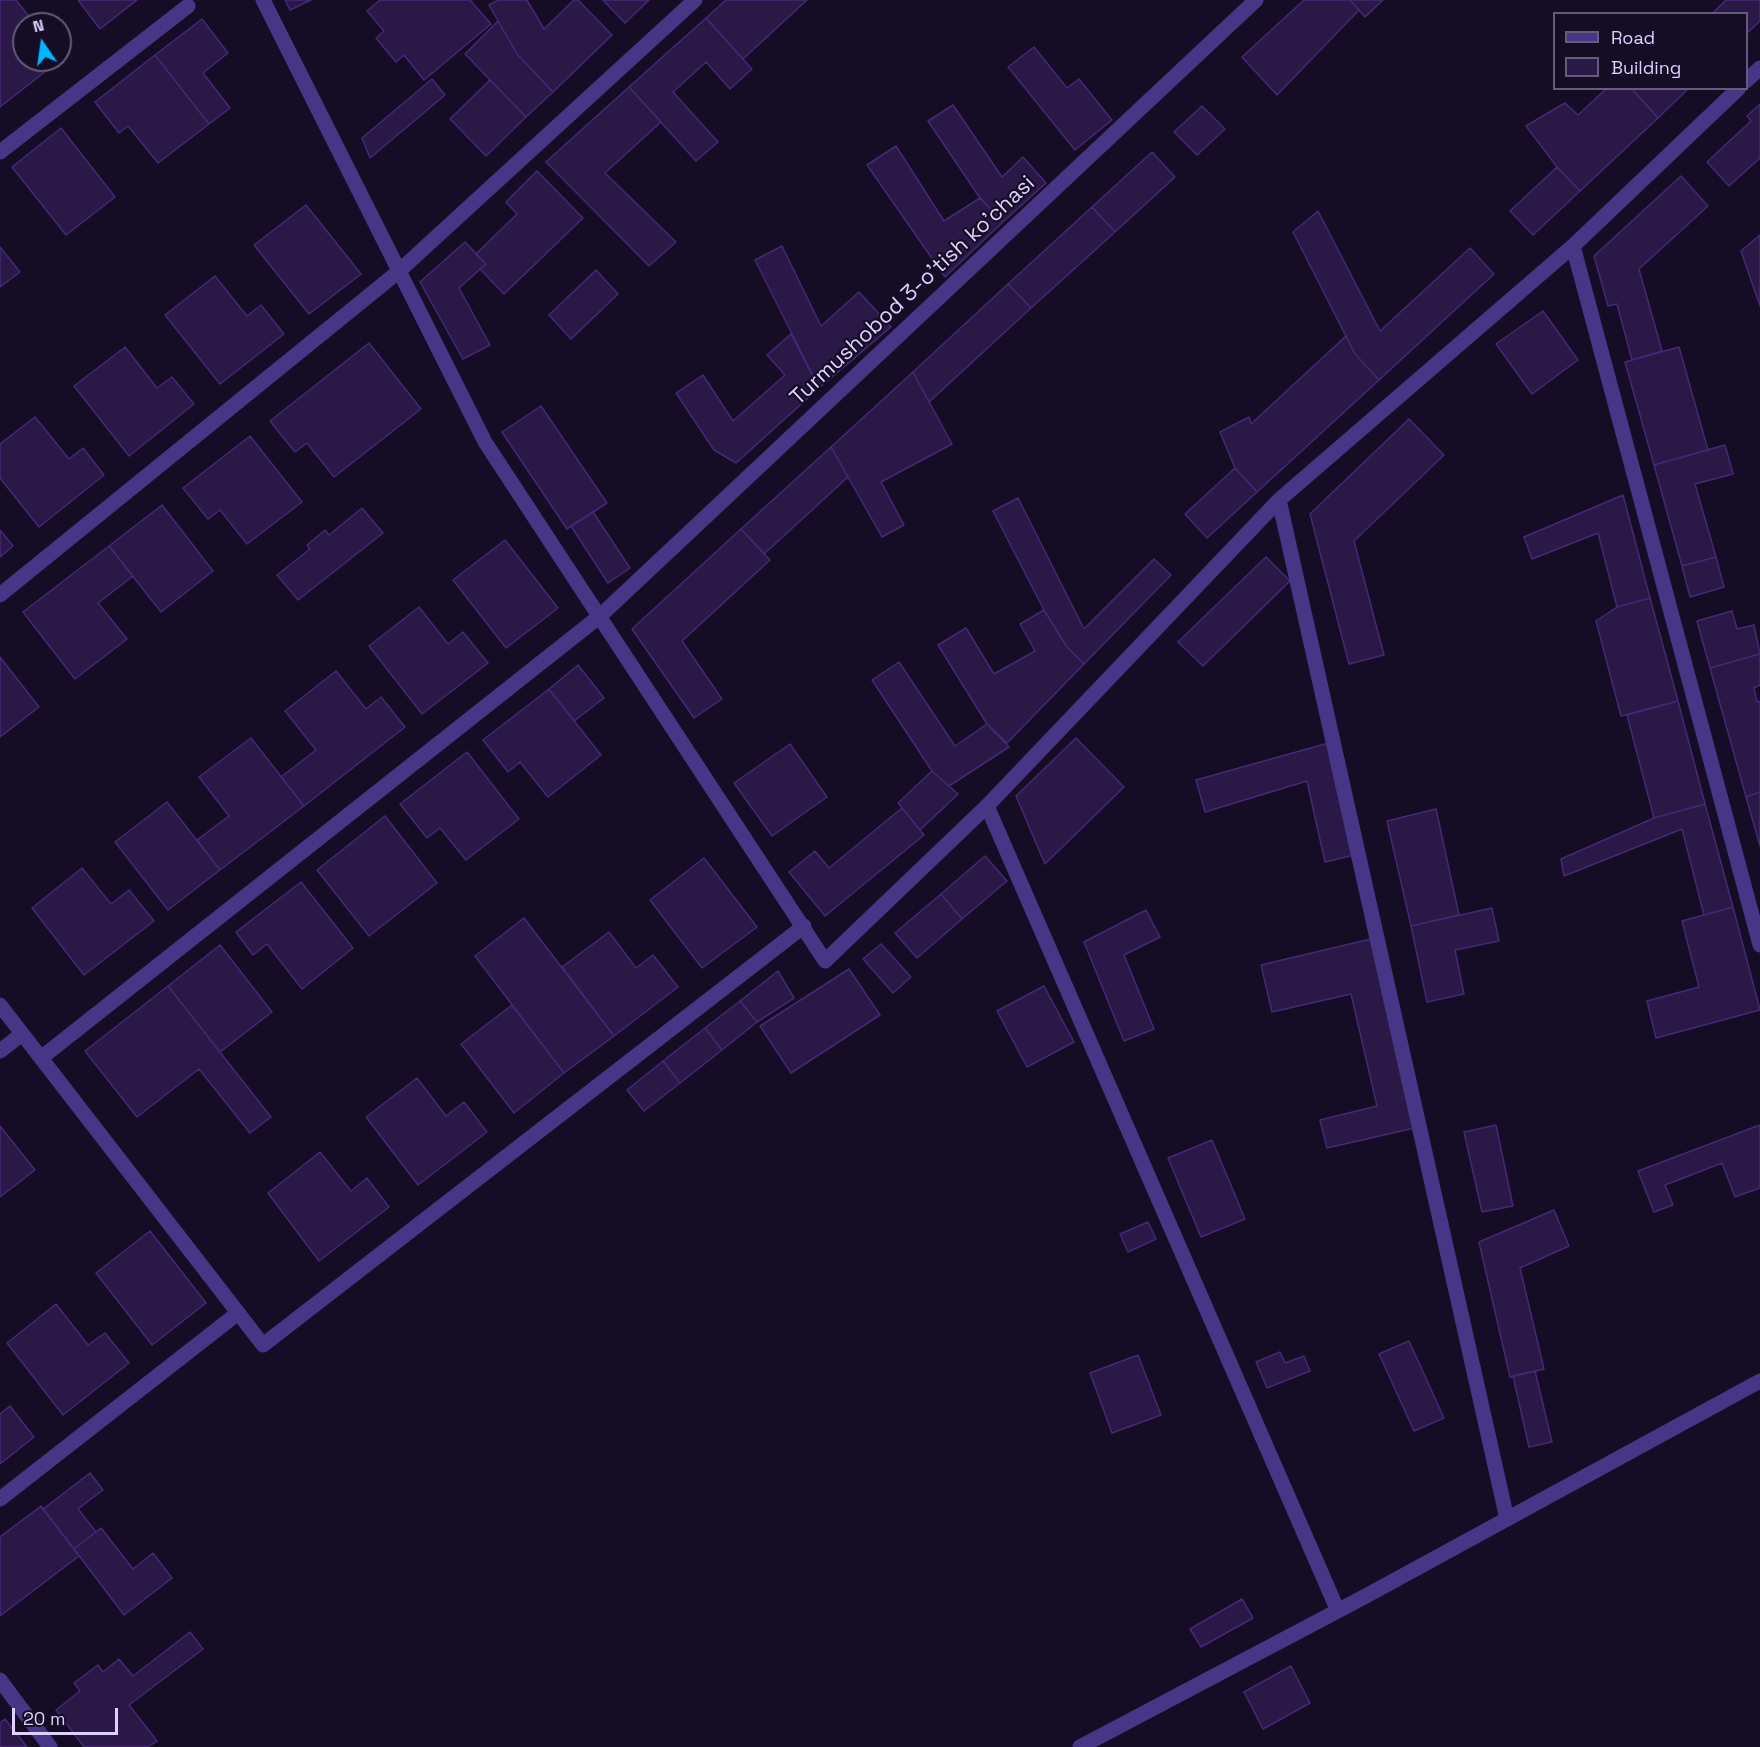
<!DOCTYPE html>
<style>
body{margin:0}
#map{position:relative;width:1760px;height:1747px;overflow:hidden;background:#150d25;font-family:"Space Grotesk",sans-serif}
canvas{display:block}
.legend{position:absolute;left:1553px;top:12px;width:195px;height:78px;box-sizing:border-box;background:#150d25;border:2px solid #655b7c;margin:0;padding:8px 10px;list-style:none;font-size:18px;color:#ded1ff}
.legend li{display:flex;align-items:center;gap:12px;height:30px}
.legend b{width:30px;border:2px solid #655b7c}
.north{position:absolute;left:12px;top:12px;width:60px;height:60px;box-sizing:border-box;background:#150d25;border:2px solid #655b7c;border-radius:50%;rotate:347deg;font-size:16px;font-weight:700;line-height:24px;text-align:center;color:#ded1ff}
.north::after{content:'';display:block;margin:auto;width:21px;height:27px;background:#00b6fc;clip-path:polygon(50% 0,100% 100%,50% 72%,0 100%)}
.scale{position:absolute;left:12px;top:1708px;width:106px;height:27px;box-sizing:border-box;border:3px solid #ded1ff;border-top:0;padding-left:8px;font-size:18px;line-height:21px;white-space:nowrap;color:#ded1ff;-webkit-text-stroke:4px #150d25;paint-order:stroke}
</style>
<div id="map">
<canvas width="1760" height="1747"></canvas>
<ul class="legend">
<li><b style="height:8px;background:#473686"></b>Road</li>
<li><b style="height:16px;background:#2a1847"></b>Building</li>
</ul>
<div class="north">N</div>
<div class="scale">20 m</div>
</div>
<script>
const context = document.querySelector('canvas').getContext('2d');
context.lineJoin = 'round';
function paint(path, color) { context.fillStyle = color; context.fill(path, 'evenodd'); }
const poly = rows => new Path2D(rows.map(r => 'M' + r).join(''));
function stroke(path, color, width, dash) { context.strokeStyle = color; context.lineWidth = width; context.lineCap = dash ? 'butt' : 'round'; context.setLineDash(dash || []); context.stroke(path); }
function drawText(font, color, halo, rows, align = 'center') {
  context.font = font + ' "Space Grotesk",sans-serif'; context.lineWidth = 4.5; context.setLineDash([]); context.textBaseline = 'middle'; context.strokeStyle = halo; context.fillStyle = color; for (const [text, x, y, turn = 0] of rows) {
    context.save(); context.translate(x, y); context.rotate((+turn || 0) * Math.PI / 180); context.textAlign = isNaN(turn) ? turn : align; if (halo) context.strokeText(text, 0, 0); context.fillText(text, 0, 0); context.restore();
  }
}
const building = poly([
 [0,0,16,0,35,24,24,24,24,60,60,60,0,107,0,0],
 [78,0,137,0,100,29,78,0],
 [285,0,311,0,290,10,285,0],
 [380,0,470,0,491,24,424,80,404,55,396,62,376,38,384,31,367,11,380,0],
 [498,0,527,0,544,29,574,0,578,0,612,35,553,92,517,54,489,5,498,0],
 [603,0,649,0,625,23,603,0],
 [726,0,807,0,743,59,706,18,726,0],
 [1304,0,1350,0,1359,10,1277,95,1242,57,1304,0],
 [1350,0,1383,0,1365,17,1350,0],
 [1726,0,1760,0,1760,21,1746,34,1746,14,1712,14,1726,0],
 [706,18,752,69,730,89,706,62,673,92,718,142,696,161,629,87,706,18],
 [202,19,228,53,203,73,230,108,209,124,155,55,202,19],
 [498,21,517,54,553,92,526,117,465,54,498,21],
 [1034,47,1067,88,1079,79,1112,120,1075,150,1008,67,1034,47],
 [155,55,209,124,158,163,128,126,119,133,95,102,155,55],
 [432,79,445,95,370,158,362,138,432,79],
 [490,80,526,117,486,156,450,119,490,80],
 [629,87,661,122,605,173,676,242,649,266,546,162,629,87],
 [1607,88,1631,88,1658,118,1580,191,1557,167,1526,126,1565,103,1578,115,1607,88],
 [1631,88,1689,88,1658,118,1631,88],
 [1760,104,1760,158,1729,186,1707,162,1751,121,1747,116,1760,104],
 [953,105,1002,177,1023,157,1046,183,1003,222,980,198,928,121,953,105],
 [1202,106,1225,129,1197,155,1174,132,1202,106],
 [61,128,115,197,66,235,12,167,61,128],
 [896,146,944,221,980,198,1003,222,945,277,867,165,896,146],
 [1152,152,1175,177,1115,232,1092,207,1152,152],
 [1557,167,1580,191,1533,235,1510,211,1557,167],
 [537,171,583,218,504,294,480,269,486,264,476,254,517,214,506,202,537,171],
 [1681,176,1708,206,1639,269,1662,351,1632,360,1617,304,1608,306,1594,256,1681,176],
 [306,205,361,274,309,314,254,245,306,205],
 [1092,207,1115,232,1031,308,1008,284,1092,207],
 [1318,211,1380,331,1470,248,1494,274,1379,380,1355,354,1293,232,1318,211],
 [1760,235,1760,306,1741,251,1760,235],
 [465,242,486,264,459,288,490,345,463,359,420,282,465,242],
 [782,246,821,326,859,292,891,327,819,388,755,260,782,246],
 [0,247,20,272,0,287,0,247],
 [596,270,618,294,571,339,549,315,596,270],
 [215,276,247,316,261,305,284,334,220,384,165,315,215,276],
 [1008,284,1031,308,929,402,913,372,1008,284],
 [1543,311,1578,360,1532,394,1496,344,1543,311],
 [791,334,819,388,736,463,714,450,676,393,703,375,733,421,785,375,767,355,791,334],
 [1346,336,1355,354,1379,380,1257,492,1235,468,1220,432,1249,417,1251,424,1346,336],
 [369,343,421,409,334,477,307,443,295,452,270,421,369,343],
 [125,347,157,388,172,377,194,404,129,456,74,386,125,347],
 [1679,347,1708,450,1654,465,1625,362,1679,347],
 [913,372,952,444,881,482,904,525,882,537,831,447,913,372],
 [541,406,607,503,567,529,502,432,541,406],
 [35,417,69,459,83,448,104,475,39,527,0,478,0,444,35,417],
 [1409,419,1444,455,1354,541,1384,655,1349,664,1310,514,1409,419],
 [250,436,302,502,247,544,220,510,208,519,183,488,250,436],
 [1725,445,1733,474,1695,484,1716,557,1682,566,1654,465,1725,445],
 [831,447,848,477,764,554,741,529,831,447],
 [1235,468,1257,492,1207,538,1185,514,1235,468],
 [1623,495,1650,598,1617,607,1598,533,1532,559,1524,537,1623,495],
 [1018,498,1084,629,1154,559,1171,575,1084,664,1067,647,1044,610,993,511,1018,498],
 [162,505,213,571,161,612,109,546,162,505],
 [362,508,383,533,298,600,277,575,310,549,307,545,325,530,329,535,362,508],
 [593,512,630,568,608,583,571,526,593,512],
 [741,529,770,560,682,641,722,699,694,718,632,629,741,529],
 [0,530,13,546,0,557,0,530],
 [505,540,558,608,506,648,453,580,505,540],
 [109,546,133,576,98,603,127,639,75,679,23,612,109,546],
 [1266,557,1290,581,1203,666,1178,642,1266,557],
 [1716,557,1724,587,1690,597,1682,566,1716,557],
 [1650,598,1678,701,1621,716,1596,621,1617,607,1650,598],
 [419,607,448,644,463,632,488,663,422,714,369,646,419,607],
 [1044,610,1067,647,1084,664,1007,743,987,724,938,645,966,628,994,674,1035,651,1020,624,1044,610],
 [1732,611,1737,629,1754,625,1760,654,1710,668,1697,621,1732,611],
 [1760,654,1760,685,1754,688,1757,702,1760,701,1760,792,1746,797,1710,668,1760,654],
 [0,657,39,707,0,737,0,657],
 [899,662,955,746,987,724,1009,747,949,786,932,771,872,680,899,662],
 [578,665,604,698,574,721,549,689,578,665],
 [336,671,366,709,381,697,405,727,304,806,281,777,316,750,285,711,336,671],
 [549,689,601,755,548,797,520,762,508,772,483,740,549,689],
 [1678,701,1705,804,1654,818,1627,715,1678,701],
 [251,738,304,806,220,870,197,840,229,816,199,777,251,738],
 [1076,738,1124,787,1045,864,1016,796,1076,738],
 [1332,742,1358,854,1325,862,1307,781,1205,812,1196,780,1332,742],
 [790,744,827,797,772,836,734,783,790,744],
 [467,752,519,819,466,860,440,828,427,838,400,804,467,752],
 [932,771,958,794,920,830,898,803,932,771],
 [1760,792,1760,846,1746,797,1760,792],
 [167,802,220,870,168,910,115,842,167,802],
 [1705,804,1733,907,1704,915,1682,829,1564,876,1561,859,1654,818,1705,804],
 [902,808,924,835,825,916,789,872,815,851,829,868,902,808],
 [1436,809,1459,915,1411,926,1387,821,1436,809],
 [385,816,437,883,369,936,317,870,385,816],
 [985,856,1007,881,962,919,941,894,985,856],
 [704,858,757,927,702,968,650,900,704,858],
 [82,868,111,904,129,890,154,921,84,975,32,908,82,868],
 [301,882,353,948,302,989,267,944,253,955,236,932,301,882],
 [941,894,962,919,917,958,895,933,941,894],
 [1733,907,1760,1010,1656,1038,1647,1001,1699,987,1682,921,1733,907],
 [1492,908,1499,941,1455,950,1464,994,1427,1002,1411,926,1492,908],
 [1146,910,1160,937,1124,955,1154,1029,1124,1041,1084,942,1146,910],
 [524,918,614,1036,564,1073,475,956,524,918],
 [609,932,636,968,653,955,678,987,614,1036,562,967,609,932],
 [1375,938,1419,1127,1327,1148,1320,1120,1377,1106,1351,994,1272,1012,1261,965,1375,938],
 [881,944,911,977,893,993,863,959,881,944],
 [220,945,272,1012,220,1052,168,986,220,945],
 [849,969,880,1015,791,1073,760,1026,849,969],
 [778,971,794,998,757,1022,740,1001,778,971],
 [168,986,271,1117,250,1133,199,1069,137,1117,85,1051,168,986],
 [1044,986,1074,1042,1027,1067,997,1011,1044,986],
 [740,1001,757,1022,722,1050,705,1028,740,1001],
 [512,1005,564,1073,514,1113,461,1044,512,1005],
 [705,1028,722,1050,680,1083,663,1061,705,1028],
 [663,1061,680,1083,644,1111,627,1090,663,1061],
 [417,1078,446,1116,464,1102,487,1132,418,1185,366,1117,417,1078],
 [1496,1125,1513,1206,1482,1212,1464,1132,1496,1125],
 [1760,1125,1760,1188,1735,1197,1722,1163,1665,1185,1673,1205,1654,1212,1638,1171,1760,1125],
 [0,1126,35,1170,0,1197,0,1126],
 [1212,1140,1245,1219,1201,1237,1168,1158,1212,1140],
 [320,1152,351,1191,367,1178,389,1207,319,1261,268,1193,320,1152],
 [1554,1210,1569,1246,1520,1268,1544,1369,1510,1377,1479,1242,1554,1210],
 [1148,1222,1156,1239,1128,1252,1120,1234,1148,1222],
 [150,1231,206,1303,152,1345,96,1273,150,1231],
 [56,1304,88,1345,105,1333,129,1363,63,1415,7,1343,56,1304],
 [1409,1341,1444,1418,1414,1431,1379,1354,1409,1341],
 [1280,1352,1285,1363,1304,1356,1310,1371,1267,1388,1256,1362,1280,1352],
 [1138,1355,1161,1415,1112,1433,1090,1373,1138,1355],
 [1535,1371,1552,1442,1529,1447,1513,1376,1535,1371],
 [10,1406,34,1437,0,1464,0,1414,10,1406],
 [90,1473,103,1490,78,1509,96,1532,74,1549,43,1509,90,1473],
 [41,1506,79,1556,0,1616,0,1537,41,1506],
 [101,1528,133,1569,153,1553,172,1578,124,1615,74,1549,101,1528],
 [1242,1599,1253,1618,1201,1647,1190,1629,1242,1599],
 [190,1632,203,1649,129,1705,157,1741,148,1747,84,1747,56,1710,80,1691,74,1683,98,1665,103,1672,119,1659,133,1676,190,1632],
 [1291,1666,1310,1703,1263,1729,1244,1692,1291,1666],
 [5,1719,27,1747,0,1747,0,1723,5,1719]
]);
paint(building, '#2a1847');
stroke(building, '#452974', 1.5);
stroke(poly([
 [263,0,485,442,825,961,987,806,1279,500,1573,246,1739,88],
 [1746,81,1760,68],
 [0,152,188,6],
 [1573,246,1760,945],
 [1279,500,1507,1519],
 [0,595,398,272,695,0],
 [987,806,1338,1611],
 [0,1005,263,1345,804,926],
 [0,1051,22,1034],
 [41,1058,600,616,1256,0],
 [0,1499,238,1313],
 [0,1680,50,1747],
 [1080,1747,1364,1597,1760,1381]
]), '#473686', 15);
drawText('22px', '#ded1ff', '#150d25', [
 ["Turmushobod 3-o'tish ko'chasi",913,291,-43]
]);
</script>
